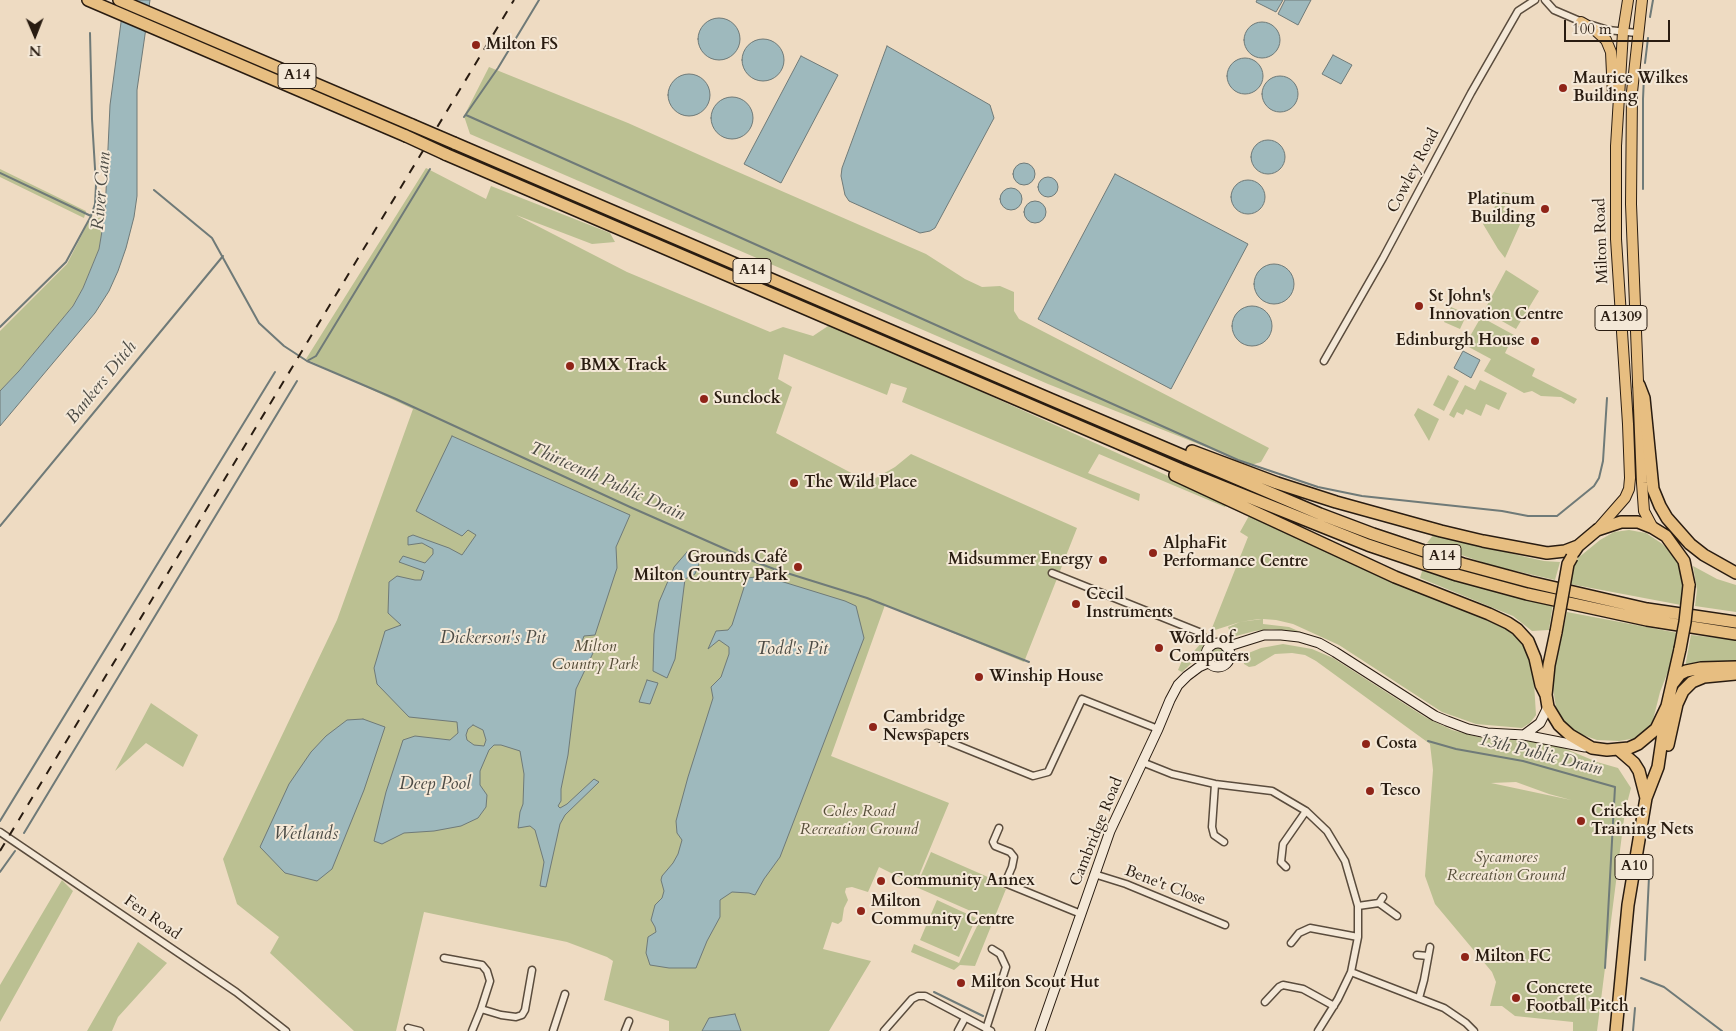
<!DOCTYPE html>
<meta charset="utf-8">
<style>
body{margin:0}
#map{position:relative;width:1736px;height:1031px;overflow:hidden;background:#eedbc2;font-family:Cardo,serif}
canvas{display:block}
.north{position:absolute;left:10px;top:10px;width:50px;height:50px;-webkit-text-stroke:4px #f4e8d7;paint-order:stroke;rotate:179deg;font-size:14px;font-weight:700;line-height:20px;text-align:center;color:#291c11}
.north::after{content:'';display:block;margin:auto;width:18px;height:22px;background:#291c11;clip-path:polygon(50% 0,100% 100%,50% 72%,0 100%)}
.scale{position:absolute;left:1564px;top:20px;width:106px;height:22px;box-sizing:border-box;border:2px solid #291c11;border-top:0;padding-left:6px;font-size:15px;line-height:18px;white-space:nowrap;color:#291c11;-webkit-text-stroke:4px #f4e8d7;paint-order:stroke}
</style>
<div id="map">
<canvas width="1736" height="1031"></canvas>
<div class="north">N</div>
<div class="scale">100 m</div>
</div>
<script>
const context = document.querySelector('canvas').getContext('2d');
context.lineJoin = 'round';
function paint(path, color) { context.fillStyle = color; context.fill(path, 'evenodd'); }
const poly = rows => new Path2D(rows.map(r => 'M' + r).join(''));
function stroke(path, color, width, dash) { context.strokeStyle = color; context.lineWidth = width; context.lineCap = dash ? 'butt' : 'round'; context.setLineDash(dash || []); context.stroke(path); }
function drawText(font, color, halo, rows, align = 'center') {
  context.font = font + ' Cardo,serif'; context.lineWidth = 4; context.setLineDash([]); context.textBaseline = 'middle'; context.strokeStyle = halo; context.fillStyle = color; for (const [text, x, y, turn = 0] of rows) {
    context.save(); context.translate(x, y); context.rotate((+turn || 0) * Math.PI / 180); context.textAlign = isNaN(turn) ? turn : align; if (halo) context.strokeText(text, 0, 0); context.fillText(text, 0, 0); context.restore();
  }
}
paint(poly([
 [489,67,628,123,722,165,926,254,965,279,982,287,1000,286,1014,292,1014,311,1019,319,1269,448,1261,462,1251,465,1048,384,470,134,464,116],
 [426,168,486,199,491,186,610,233,615,242,592,244,516,215,627,272,770,332,783,327,813,336,831,324,1228,503,1225,507,1099,454,1088,473,1140,494,1139,501,902,402,907,388,891,383,887,395,784,354,778,379,792,387,776,433,857,476,874,479,895,467,911,454,1077,528,1024,662,885,605,831,756,949,803,915,885,879,867,868,892,852,887,846,888,845,892,848,900,844,908,842,921,838,924,832,922,823,949,871,961,829,1031,669,1031,669,1021,604,1000,613,961,607,957,567,942,424,912,396,1031,354,1031,270,953,279,937,237,904,223,859,337,620,413,409,306,359],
 [0,169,86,211,84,218,0,177],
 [1503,192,1511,194,1503,210,1522,220,1505,258,1498,249,1483,224,1484,216,1493,210],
 [91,217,104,218,99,249,83,288,73,306,19,371,0,391,0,331,67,264],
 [1506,270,1539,291,1516,329,1484,311],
 [1451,307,1467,314,1460,329,1444,322],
 [1481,317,1514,335,1505,353,1535,369,1532,376,1577,399,1574,404,1561,397,1541,396,1532,391,1524,393,1484,371,1491,359,1465,345],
 [1448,375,1459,381,1444,411,1433,405],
 [1480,380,1507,393,1499,410,1486,404,1481,416,1466,409,1463,415,1457,412,1454,418,1449,415,1465,385,1475,390],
 [1418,408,1439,419,1429,441,1414,415],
 [1250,514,1355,565,1464,610,1504,628,1515,636,1523,644,1533,666,1536,715,1530,723,1522,728,1476,724,1442,712,1339,645,1293,624,1276,620,1263,619,1263,624,1289,627,1303,633,1271,629,1255,631,1232,637,1228,627,1240,622,1262,619,1259,619,1240,622,1215,630,1212,628,1248,537,1240,532],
 [1629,530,1646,533,1661,543,1670,551,1678,563,1682,577,1683,591,1681,605,1570,584,1573,568,1578,558,1600,540,1614,532],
 [1434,534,1526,557,1544,561,1560,562,1555,580,1490,565,1427,543],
 [1693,566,1717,579,1736,585,1736,612,1695,606,1697,590],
 [1423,568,1553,603,1549,630,1532,631,1513,616,1420,578],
 [1567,612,1678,633,1671,664,1660,692,1653,720,1647,731,1637,738,1619,741,1597,740,1577,733,1564,723,1556,708,1553,688,1555,668],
 [1691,635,1736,640,1736,664,1685,667],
 [1203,641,1203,651,1197,658,1182,672,1178,670,1183,658,1195,650],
 [1283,644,1312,649,1333,658,1425,717,1452,730,1478,737,1498,740,1530,740,1559,746,1597,762,1618,768,1631,788,1625,811,1597,1031,1573,1031,1573,1022,1515,1016,1502,1006,1490,1006,1496,982,1492,972,1435,904,1425,876,1433,770,1430,744,1316,661,1305,655,1292,653,1275,654,1255,666,1249,667,1244,664,1243,658,1246,654,1261,648],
 [1516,782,1549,794,1571,800,1491,783],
 '1211 655a7 7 0 1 1 14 0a7 7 0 1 1-14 0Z',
 [151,703,198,735,183,767,146,743,115,771],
 [931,852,997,881,996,885,1006,889,975,966,960,965,954,970,911,952,914,944,959,963,982,916,916,887],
 [62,880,73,891,0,1022,0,985],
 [937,900,976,918,959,957,920,940],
 [138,942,167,963,118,1017,112,1031,87,1031]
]), '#bbc092');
const water = poly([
 [124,0,150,0,137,90,137,196,134,217,126,248,118,271,109,291,95,313,0,426,0,391,19,371,73,306,83,288,99,249,105,213,110,105,124,0],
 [1257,0,1283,0,1276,12,1256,2,1257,0],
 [1285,0,1311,0,1298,25,1278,14,1285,0],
 '698 39a21 21 0 1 1 42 0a21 21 0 1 1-42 0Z',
 '1244 40a18 18 0 1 1 36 0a18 18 0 1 1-36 0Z',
 '742 60a21 21 0 1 1 42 0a21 21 0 1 1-42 0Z',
 [887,46,990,105,994,118,935,228,930,231,920,233,849,201,845,195,841,176,842,168,887,46],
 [1333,55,1352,65,1341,84,1322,74,1333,55],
 [801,56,838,75,781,183,744,164,801,56],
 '1227 76a18 18 0 1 1 36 0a18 18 0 1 1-36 0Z',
 '668 95a21 21 0 1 1 42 0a21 21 0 1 1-42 0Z',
 '1262 94a18 18 0 1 1 36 0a18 18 0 1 1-36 0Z',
 '711 118a21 21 0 1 1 42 0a21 21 0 1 1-42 0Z',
 '1251 157a17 17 0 1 1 34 0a17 17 0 1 1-34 0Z',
 '1013 174a11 11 0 1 1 22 0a11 11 0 1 1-22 0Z',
 [1115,174,1248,244,1171,389,1038,319,1115,174],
 '1038 187a10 10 0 1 1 20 0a10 10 0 1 1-20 0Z',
 '1231 197a17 17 0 1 1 34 0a17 17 0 1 1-34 0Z',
 '1000 199a11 11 0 1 1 22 0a11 11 0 1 1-22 0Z',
 '1024 212a11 11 0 1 1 22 0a11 11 0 1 1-22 0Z',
 '1254 284a20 20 0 1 1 40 0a20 20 0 1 1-40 0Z',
 '1232 326a20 20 0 1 1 40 0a20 20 0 1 1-40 0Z',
 [1463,351,1480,360,1471,378,1454,368,1463,351],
 [452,436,630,515,616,547,617,568,595,635,584,636,581,644,593,653,576,689,568,755,561,789,561,801,558,806,560,808,567,804,594,779,599,782,565,815,560,824,546,887,540,886,544,862,535,830,530,826,518,828,520,812,523,804,524,774,520,751,501,745,494,745,489,750,480,771,480,785,487,795,486,807,478,818,461,826,434,831,404,833,382,844,374,841,386,792,403,740,415,736,450,740,458,733,457,722,409,717,377,684,374,668,385,631,401,625,388,613,389,582,397,576,415,580,421,580,424,571,399,562,403,556,425,563,433,554,433,549,422,543,408,545,408,537,413,535,449,548,462,555,476,535,468,530,462,536,416,511,452,436],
 [473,725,483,730,486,740,484,746,474,745,467,740,466,735,468,729,473,725],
 [687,552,700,561,695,574,685,579,675,659,667,678,653,671,654,634,659,602,674,567,687,552],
 [764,576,845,601,856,606,864,638,780,857,764,879,755,895,749,893,732,892,720,900,720,917,707,941,696,968,669,968,650,965,646,953,648,937,656,932,655,927,651,920,655,905,662,898,664,891,661,880,662,876,673,863,678,854,682,840,677,833,676,821,688,777,713,698,711,687,721,677,729,654,729,647,719,640,708,649,716,631,728,630,732,625,747,578,764,576],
 [647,680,658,683,650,704,639,702,647,680],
 [363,719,385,727,364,790,332,869,317,881,285,873,260,847,289,784,311,752,326,736,347,720,363,719],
 [735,1014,741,1031,702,1031,709,1018,735,1014]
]);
paint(water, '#9eb9bd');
stroke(water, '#6f7a78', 1);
stroke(poly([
 [1650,17,1653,0],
 [1645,63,1648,38],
 [466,115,1238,460,1318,487,1362,496,1502,511,1528,516,1557,516,1594,486,1599,478,1603,461,1607,398],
 [464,117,498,68,539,0],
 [0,173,91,216],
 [1643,189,1643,99,1644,76],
 [154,190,212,238,259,323,284,346,307,361,396,399,630,507,748,559,774,569,867,598,1029,662],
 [0,327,66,262,91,216,95,204,96,185,92,119,90,33],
 [307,361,316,356,430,169],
 [0,526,223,256],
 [1428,741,1456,749,1523,761,1615,787,1605,968],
 [0,821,275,372],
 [24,833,297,381],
 [0,872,15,851],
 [1645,960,1649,877],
 [1641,978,1664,987,1722,1031],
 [934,992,983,1016],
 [1633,1031,1635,1008]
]), '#6f7a78', 2);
const street = poly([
 [1545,0,1554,10,1582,22],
 [1592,25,1608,30,1637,33],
 [1324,361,1383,258,1471,93,1518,11,1535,0],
 [1052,573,1199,632,1211,646],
 [927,733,1033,776,1048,772,1082,699,1158,729],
 [1142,762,1172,774,1215,784,1272,791,1306,811,1327,831,1345,861,1358,906,1358,937,1351,972,1338,999,1318,1031],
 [1215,784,1212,827,1214,835,1224,842],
 [999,828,993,842,995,846,1010,852,1014,857,1012,867,1005,883,1081,914],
 [0,832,236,992,286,1031],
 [1286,867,1281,862,1283,844,1306,811],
 [1094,874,1126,884,1225,925],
 [1379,903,1383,897],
 [1358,906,1379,903,1397,916],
 [1291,943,1299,933,1310,928,1358,937],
 [1417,955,1428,956],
 [444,958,482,965,487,971,490,981,481,1009,501,1015,516,1017,522,1015,525,1010,532,970],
 [1351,972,1444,1008,1466,1023,1474,1031],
 [1419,998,1424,980,1430,947],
 [1265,1002,1279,987,1283,985,1303,989,1334,1006],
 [408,1028,420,1031],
 [986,1029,1006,967,1000,954,992,949],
 [472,1031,481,1009],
 [553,1031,565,994],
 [625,1031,629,1021],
 [884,1031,912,999,918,996,925,996,991,1031],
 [958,1031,965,1018]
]);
const secondary = poly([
 '1206 655a12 12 0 1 1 24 0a12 12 0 1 1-24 0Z',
 [1226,647,1264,635,1281,635,1299,637,1319,643,1335,652,1435,716,1447,721,1468,729,1487,733,1524,735,1585,747],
 [1524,735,1540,723,1548,707],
 [1040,1031,1110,831,1158,729,1170,700,1178,685,1187,676,1199,667,1208,663]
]);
const primary = poly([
 [1642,0,1632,92,1631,204,1642,483,1644,511,1653,528],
 [1581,22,1595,30,1606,40,1611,52,1613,95],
 [1597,530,1625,498,1629,489,1630,478,1628,424,1616,239,1616,146,1623,32,1628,0]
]);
const highway = poly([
 [88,0,406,136],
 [119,0,412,125],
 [454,143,1050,399,1320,514,1373,534,1463,564,1530,582,1647,609,1736,622],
 [445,154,1181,470,1368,545,1457,575,1527,594,1647,620,1736,634],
 [1639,385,1644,398,1653,489,1660,506,1667,518,1690,544,1704,555,1736,573],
 [1192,451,1277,483,1336,502,1441,531,1483,541,1547,553,1565,551,1578,546],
 [1175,475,1395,577,1489,614,1508,623,1517,629,1528,641,1535,658,1541,685,1546,695],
 [1574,552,1578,546,1597,530,1621,522,1638,522,1653,528,1666,536,1684,561,1689,585],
 [1556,632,1549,665,1546,695,1548,707,1559,725,1570,735,1592,748,1607,750,1629,748,1638,744,1656,729,1667,706,1680,649],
 [1673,683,1680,674,1686,671,1701,668,1736,667],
 [1668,745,1677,704,1683,691,1692,682,1704,677,1736,674],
 [1619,750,1634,763,1639,771,1646,798],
 [1616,1031,1628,905,1646,798,1658,767,1667,706]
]);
stroke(street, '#5a4c3d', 9);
stroke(secondary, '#291c11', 11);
stroke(primary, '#291c11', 12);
stroke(highway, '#291c11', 14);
stroke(street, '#f4e8d7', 6);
stroke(secondary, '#f4e8d7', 9);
stroke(primary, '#e7be81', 10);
stroke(highway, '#e7be81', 11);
stroke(poly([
 [0,851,514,0]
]), '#291c11', 2, [9, 9]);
const highwayBridge = poly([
 [412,125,454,143],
 [406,136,445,154],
 [1556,632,1568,564,1572,557],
 [1680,649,1685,622,1689,585]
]);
stroke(highwayBridge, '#291c11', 14, []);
stroke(highwayBridge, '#e7be81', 11);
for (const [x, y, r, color] of [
 [476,45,5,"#8f2418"],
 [1563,88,5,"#8f2418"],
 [1545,209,5,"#8f2418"],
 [1419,306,5,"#8f2418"],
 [1535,341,5,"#8f2418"],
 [570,366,5,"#8f2418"],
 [704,399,5,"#8f2418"],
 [794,483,5,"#8f2418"],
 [1153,553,5,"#8f2418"],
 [1103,560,5,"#8f2418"],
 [798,567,5,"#8f2418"],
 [1076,604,5,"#8f2418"],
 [1159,648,5,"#8f2418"],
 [979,677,5,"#8f2418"],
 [873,727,5,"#8f2418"],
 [1366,744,5,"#8f2418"],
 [1370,791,5,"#8f2418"],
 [1581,821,5,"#8f2418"],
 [881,881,5,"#8f2418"],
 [861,911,5,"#8f2418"],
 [1465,957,5,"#8f2418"],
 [961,983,5,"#8f2418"],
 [1516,998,5,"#8f2418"]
]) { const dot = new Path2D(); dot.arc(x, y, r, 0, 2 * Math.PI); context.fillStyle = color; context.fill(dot); stroke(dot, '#f4e8d7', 2); }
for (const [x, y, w] of [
 [297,76,38],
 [752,271,38],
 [1621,318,52],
 [1442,557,38],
 [1634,867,38]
]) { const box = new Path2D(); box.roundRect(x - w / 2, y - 12.5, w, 25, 4); context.fillStyle = '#f4e8d7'; context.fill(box); stroke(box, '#291c11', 1); }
drawText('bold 15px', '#291c11', null, [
 ["A14",297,76],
 ["A14",752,271],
 ["A1309",1621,318],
 ["A14",1442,557],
 ["A10",1634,867]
]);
drawText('bold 16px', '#291c11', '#f4e8d7', [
 ["Milton FS",486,45],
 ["Maurice Wilkes",1573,79],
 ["Building",1573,97],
 ["Platinum",1535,200,"right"],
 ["Building",1535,218,"right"],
 ["St John's",1429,297],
 ["Innovation Centre",1429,315],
 ["Edinburgh House",1525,341,"right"],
 ["BMX Track",580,366],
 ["Sunclock",714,399],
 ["The Wild Place",804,483],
 ["AlphaFit",1163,544],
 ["Performance Centre",1163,562],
 ["Grounds Café",788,558,"right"],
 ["Milton Country Park",788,576,"right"],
 ["Midsummer Energy",1093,560,"right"],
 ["Cecil",1086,595],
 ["Instruments",1086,613],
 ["World of",1169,639],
 ["Computers",1169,657],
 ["Winship House",989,677],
 ["Cambridge",883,718],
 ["Newspapers",883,736],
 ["Costa",1376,744],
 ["Tesco",1380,791],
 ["Cricket",1591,812],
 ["Training Nets",1591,830],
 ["Community Annex",891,881],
 ["Milton",871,902],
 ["Community Centre",871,920],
 ["Milton FC",1475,957],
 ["Milton Scout Hut",971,983],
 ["Concrete",1526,989],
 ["Football Pitch",1526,1007]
], 'left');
drawText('16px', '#291c11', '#f4e8d7', [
 ["Cowley Road",1414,171,-62],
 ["Milton Road",1602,241,-92],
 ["Cambridge Road",1097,832,-68],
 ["Bene't Close",1165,886,21],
 ["Fen Road",152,918,35]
]);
drawText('italic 16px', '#554d38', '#f4e8d7', [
 ["Milton",595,647],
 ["Country Park",595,665],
 ["Coles Road",859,812],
 ["Recreation Ground",859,830],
 ["Sycamores",1506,858],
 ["Recreation Ground",1506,876]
]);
drawText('italic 18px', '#4c4b45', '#f4e8d7', [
 ["River Cam",102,191,-85],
 ["Bankers Ditch",102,383,-51],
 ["Thirteenth Public Drain",607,482,24],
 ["Dickerson's Pit",493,639],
 ["Todd's Pit",792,650],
 ["13th Public Drain",1540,755,14],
 ["Deep Pool",435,785],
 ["Wetlands",306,835]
]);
</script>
